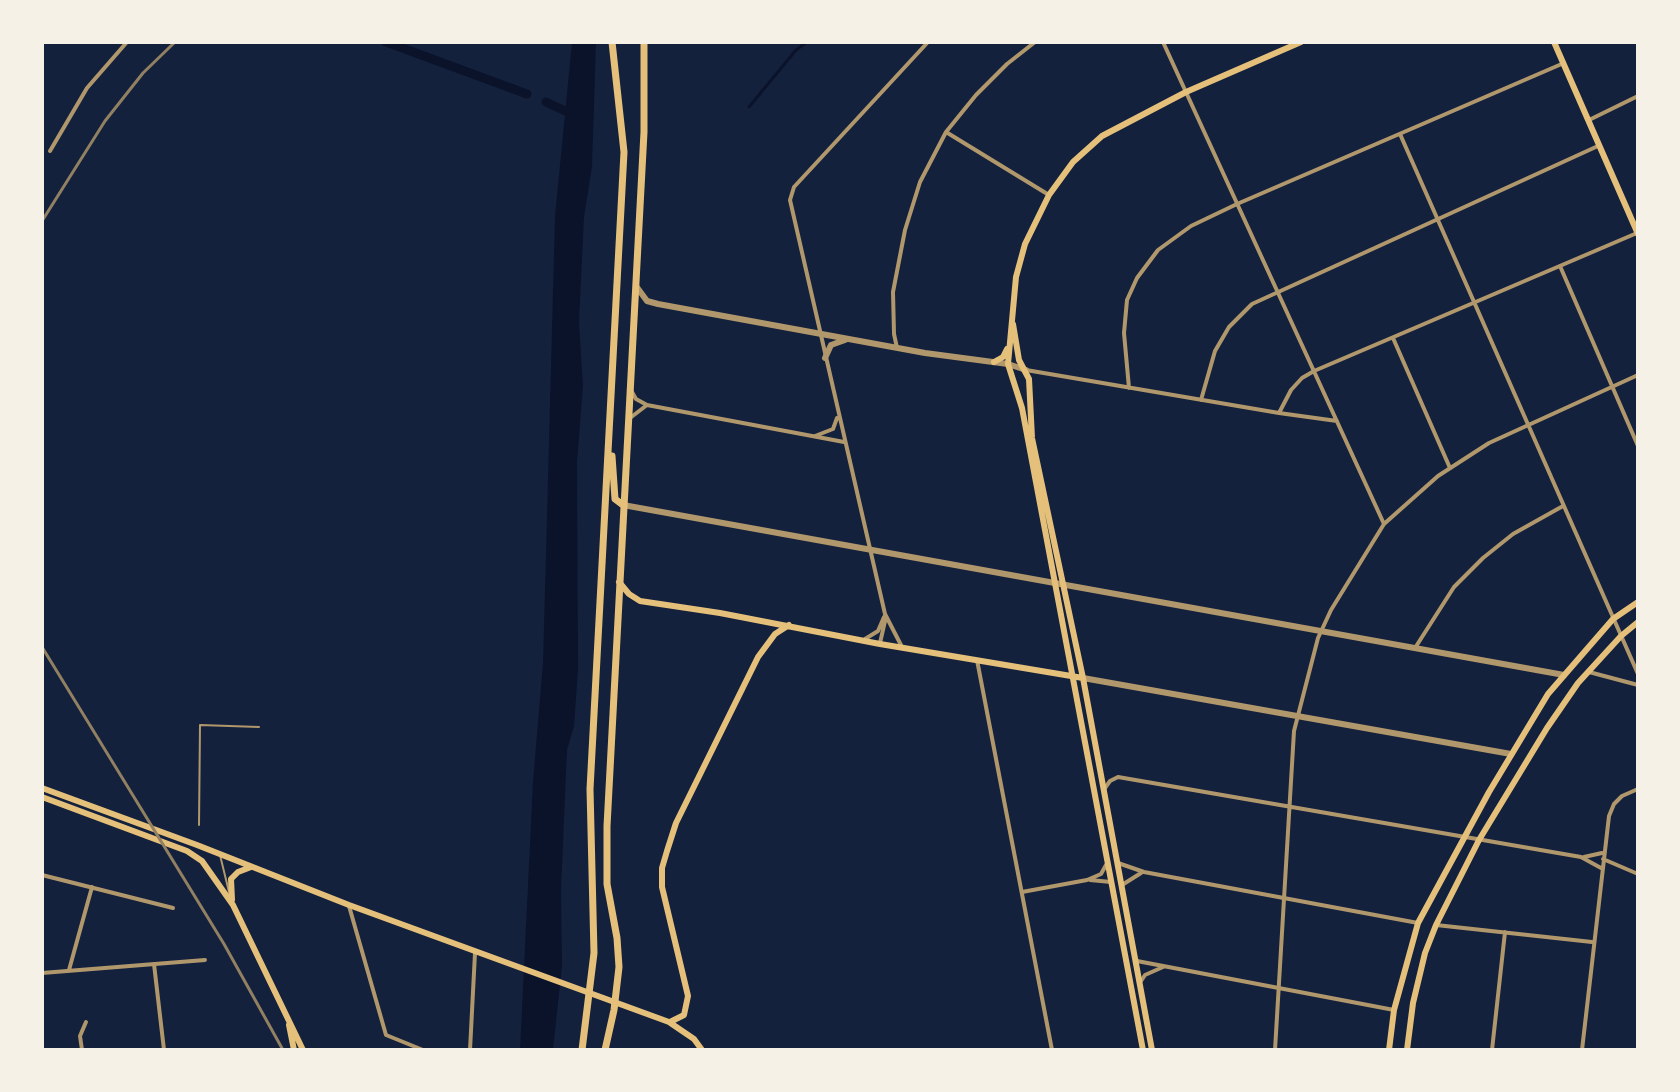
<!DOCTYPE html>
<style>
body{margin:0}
#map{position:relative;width:1680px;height:1092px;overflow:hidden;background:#14213d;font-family:"Titillium Web",sans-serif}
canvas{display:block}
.frame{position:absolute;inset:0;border:44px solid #f6f1e7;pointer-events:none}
</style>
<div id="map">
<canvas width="1680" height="1092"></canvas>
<div class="frame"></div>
</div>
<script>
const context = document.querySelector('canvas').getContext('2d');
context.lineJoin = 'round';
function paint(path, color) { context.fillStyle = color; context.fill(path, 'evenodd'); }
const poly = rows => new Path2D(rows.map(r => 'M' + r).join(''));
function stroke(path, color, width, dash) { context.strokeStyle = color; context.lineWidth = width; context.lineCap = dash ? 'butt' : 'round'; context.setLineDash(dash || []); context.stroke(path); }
paint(poly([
 [572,42,596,42,592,167,584,217,579,322,583,386,577,462,578,670,574,726,567,750,561,890,562,966,553,1050,520,1050,533,781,543,663,555,216]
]), '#0b132b');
stroke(poly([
 [749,107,796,50,807,42]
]), '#0b132b', 3);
stroke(poly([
 [386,42,527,94],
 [546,102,576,116]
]), '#0b132b', 9);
stroke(poly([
 [199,825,200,725,259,727],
 [220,855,229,892]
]), '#b1986c', 2);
stroke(poly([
 [1163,42,1384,524],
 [1589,120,1638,96],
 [946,132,1049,195],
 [1400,134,1638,674],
 [50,151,87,88,127,42],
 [1560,266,1638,446],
 [1393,338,1450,468],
 [897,348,894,334,893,292,905,230,920,182,946,132,976,95,1007,64,1035,42],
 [1026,370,1279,413,1337,421],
 [1129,388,1124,333,1127,300,1137,278,1158,250,1191,226,1237,204,1564,63],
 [632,392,636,399,647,405,844,442],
 [1201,400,1215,351,1229,327,1252,304,1598,146],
 [1279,413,1291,390,1302,378,1314,371,1637,233],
 [630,418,647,405],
 [815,436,833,429,837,418],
 [865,639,878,631,884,617],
 [880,643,885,621],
 [902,647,885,614,790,200,794,187,928,42],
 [1415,648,1454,587,1483,558,1513,534,1563,506],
 [977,660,1052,1050],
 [1589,672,1638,685],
 [1105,788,1110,781,1118,777,1581,857,1601,868],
 [1584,857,1602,853],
 [1603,859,1638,874],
 [1118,863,1144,872,1418,923],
 [42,875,173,908],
 [1090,880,1111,882],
 [1122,885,1141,873],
 [1022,892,1087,880,1101,874,1106,865],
 [349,906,386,1035,423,1050],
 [1436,925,1592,942],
 [1137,961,1394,1010],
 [154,964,164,1050],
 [69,970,92,887],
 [42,973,205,960],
 [1141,981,1145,975,1163,967],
 [82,1050,80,1036,86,1022],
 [470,1050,475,953],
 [1275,1050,1294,731,1318,638,1331,610,1384,524,1438,476,1489,443,1638,375],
 [1492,1050,1505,932],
 [1582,1050,1609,816,1614,804,1622,796,1638,789]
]), '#b1986c', 4);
stroke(poly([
 [636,286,647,301,658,304,925,353,1008,364,1026,370],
 [825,358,831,345,845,340],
 [623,505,1564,675],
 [1083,678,1511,754]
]), '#b1986c', 6);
stroke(poly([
 [1554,42,1638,234],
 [1013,324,1019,360,1029,379,1032,438,1083,678,1152,1050],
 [994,362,1003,357,1007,349],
 [619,582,629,594,640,601,720,613,880,644,1083,678],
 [42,788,197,845,349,905,669,1022,694,1039,702,1050],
 [42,797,187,851,202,861,233,905,303,1050],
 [232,900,231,879,238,872,251,867],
 [670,1022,684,1015,688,996,662,887,662,868,667,851,676,823,758,657,775,634,789,625],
 [289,1025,294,1050],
 [1143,1050,1022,408,1008,364,1016,277,1025,244,1049,195,1073,162,1102,136,1186,92,1301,42],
 [1389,1050,1394,1010,1418,923,1489,792,1548,694,1613,619,1638,602],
 [1407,1050,1413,1003,1425,953,1436,925,1479,840,1547,728,1578,683,1621,636,1638,622]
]), '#e5c07b', 6);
stroke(poly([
 [612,456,615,499,623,505],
 [582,1050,594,953,590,789,624,152,612,42],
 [605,1050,614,1010,619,967,617,938,607,884,607,826,644,132,644,42]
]), '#e5c07b', 7);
stroke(poly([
 [42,221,105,121,143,73,175,42],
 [42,647,224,944,283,1050]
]), '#918062', 3);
</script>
